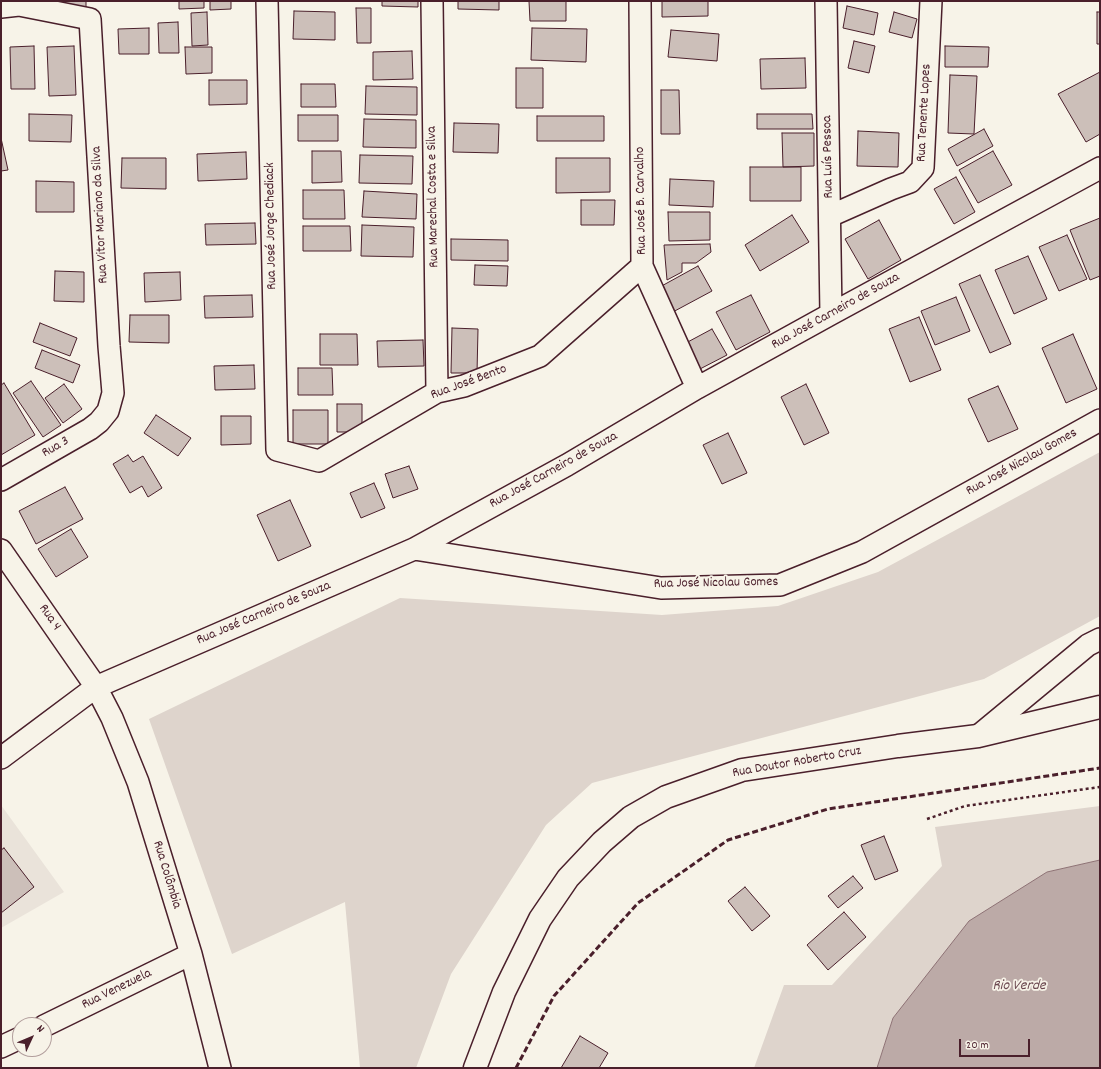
<!DOCTYPE html>
<meta charset="utf-8">
<style>
body{margin:0}
#map{position:relative;width:1101px;height:1069px;overflow:hidden;background:#f7f3e8;font-family:Dekko,sans-serif}
canvas{display:block}
.frame{position:absolute;inset:0;border:2px solid #4a1f2b;pointer-events:none}
.north{position:absolute;left:12px;top:1017px;width:40px;height:40px;box-sizing:border-box;background:#f7f3e8;border:1px solid #b29e9c;border-radius:50%;rotate:46deg;font-size:11px;font-weight:700;line-height:16px;text-align:center;color:#4a1f2b}
.north::after{content:'';display:block;margin:auto;width:14px;height:18px;background:#4a1f2b;clip-path:polygon(50% 0,100% 100%,50% 72%,0 100%)}
.scale{position:absolute;left:959px;top:1039px;width:71px;height:18px;box-sizing:border-box;border:2px solid #4a1f2b;border-top:0;padding-left:5px;font-size:12px;line-height:14px;white-space:nowrap;color:#4a1f2b;-webkit-text-stroke:3px #f7f3e8;paint-order:stroke}
</style>
<div id="map">
<canvas width="1101" height="1069"></canvas>
<div class="frame"></div>
<div class="north">N</div>
<div class="scale">20 m</div>
</div>
<script>
const context = document.querySelector('canvas').getContext('2d');
context.lineJoin = 'round';
function paint(path, color) { context.fillStyle = color; context.fill(path, 'evenodd'); }
const poly = rows => new Path2D(rows.map(r => 'M' + r).join(''));
function stroke(path, color, width, dash) { context.strokeStyle = color; context.lineWidth = width; context.lineCap = dash ? 'butt' : 'round'; context.setLineDash(dash || []); context.stroke(path); }
function drawText(font, color, halo, rows, align = 'center') {
  context.font = font + ' Dekko,sans-serif'; context.lineWidth = 3.5; context.setLineDash([]); context.textBaseline = 'middle'; context.strokeStyle = halo; context.fillStyle = color; for (const [text, x, y, turn = 0] of rows) {
    context.save(); context.translate(x, y); context.rotate((+turn || 0) * Math.PI / 180); context.textAlign = isNaN(turn) ? turn : align; if (halo) context.strokeText(text, 0, 0); context.fillText(text, 0, 0); context.restore();
  }
}
paint(poly([
 [1,805,64,892,1,928]
]), '#eae3da');
paint(poly([
 [1100,452,1100,616,984,679,592,783,546,825,451,974,416,1068,360,1068,345,902,232,954,149,719,400,598,662,615,778,606,878,572],
 [1100,806,1100,860,1047,872,893,1018,877,1068,754,1068,784,985,832,985,942,866,935,827]
]), '#ded4cc');
const water = poly([
 [1100,860,1100,1068,877,1068,893,1018,969,921,1047,872,1100,860]
]);
paint(water, '#bcaaa7');
stroke(water, '#8e7275', 1);
const building = poly([
 [39,1,86,1,86,7,39,8,39,1],
 [179,1,204,1,204,8,179,9,179,1],
 [210,1,231,1,231,9,210,10,210,1],
 [382,1,418,1,418,7,382,6,382,1],
 [458,1,499,1,499,10,458,9,458,1],
 [529,1,566,1,566,21,530,21,529,1],
 [662,1,708,1,708,16,662,17,662,1],
 [847,6,878,13,874,35,843,28,847,6],
 [356,8,371,8,371,43,357,43,356,8],
 [294,11,335,12,335,40,293,39,294,11],
 [207,12,208,45,192,46,191,13,207,12],
 [894,12,917,19,912,38,889,32,894,12],
 [1097,12,1100,12,1100,44,1097,44,1097,12],
 [178,22,179,53,159,53,158,23,178,22],
 [149,28,149,54,119,54,118,29,149,28],
 [532,28,587,29,586,62,531,60,532,28],
 [671,30,719,34,717,61,668,57,671,30],
 [854,41,875,46,869,73,848,68,854,41],
 [34,46,35,89,11,89,10,47,34,46],
 [74,46,76,95,49,96,47,47,74,46],
 [945,46,989,47,988,67,945,67,945,46],
 [185,47,212,47,212,73,186,74,185,47],
 [412,51,413,79,373,80,373,52,412,51],
 [805,58,806,88,761,89,760,59,805,58],
 [516,68,543,68,543,108,516,108,516,68],
 [1100,72,1100,134,1086,142,1058,94,1100,72],
 [950,75,977,76,974,134,948,133,950,75],
 [209,80,247,80,247,104,209,105,209,80],
 [301,84,335,84,336,107,301,107,301,84],
 [366,86,417,87,417,115,365,114,366,86],
 [661,90,679,90,680,134,661,134,661,90],
 [29,114,72,115,71,142,29,141,29,114],
 [757,114,812,114,813,129,757,129,757,114],
 [298,115,338,115,338,141,298,141,298,115],
 [537,116,604,116,604,141,537,141,537,116],
 [364,119,416,120,416,148,363,147,364,119],
 [454,123,499,124,498,153,453,152,454,123],
 [984,129,993,146,957,166,948,149,984,129],
 [858,131,899,133,898,167,857,166,858,131],
 [782,133,814,133,814,166,783,167,782,133],
 [1,138,8,170,1,171,1,138],
 [312,151,341,151,342,182,312,183,312,151],
 [993,151,1012,185,978,203,959,170,993,151],
 [246,152,247,179,198,181,197,154,246,152],
 [360,155,413,156,412,184,359,183,360,155],
 [122,158,166,158,166,189,121,188,122,158],
 [556,158,610,158,610,192,556,193,556,158],
 [750,167,801,167,801,201,750,201,750,167],
 [956,177,975,212,954,224,934,189,956,177],
 [670,179,714,181,713,207,669,205,670,179],
 [36,181,74,182,74,212,36,212,36,181],
 [303,190,344,190,345,219,303,219,303,190],
 [364,191,417,194,416,219,362,217,364,191],
 [581,200,615,200,614,225,581,225,581,200],
 [668,212,710,212,710,240,669,241,668,212],
 [792,215,809,242,760,271,745,245,792,215],
 [1100,218,1100,276,1090,280,1070,230,1100,218],
 [879,220,901,260,868,279,845,239,879,220],
 [255,223,256,244,206,245,205,224,255,223],
 [362,225,414,227,413,257,361,256,362,225],
 [303,226,350,226,351,251,303,251,303,226],
 [1067,235,1087,279,1059,291,1039,247,1067,235],
 [451,239,508,240,508,261,451,260,451,239],
 [710,244,711,252,696,263,682,263,682,272,667,280,664,245,710,244],
 [1028,256,1047,299,1014,314,995,270,1028,256],
 [475,265,508,266,507,286,474,285,475,265],
 [698,266,712,291,671,313,658,288,698,266],
 [55,271,84,272,84,302,54,301,55,271],
 [180,272,181,300,145,302,144,273,180,272],
 [980,275,1011,344,990,353,959,284,980,275],
 [252,295,253,317,205,318,204,296,252,295],
 [751,295,770,332,736,350,716,312,751,295],
 [956,297,970,331,935,345,921,311,956,297],
 [130,315,169,315,169,343,129,342,130,315],
 [919,317,941,370,910,382,889,329,919,317],
 [40,323,77,338,70,356,33,342,40,323],
 [452,328,478,329,477,373,451,373,452,328],
 [712,329,727,355,698,370,684,344,712,329],
 [320,334,357,334,358,365,320,365,320,334],
 [1073,334,1097,389,1066,403,1042,348,1073,334],
 [423,340,424,366,378,367,377,341,423,340],
 [42,350,80,365,73,383,35,368,42,350],
 [254,365,255,389,215,390,214,366,254,365],
 [298,368,332,368,333,395,298,395,298,368],
 [31,381,61,425,43,437,13,393,31,381],
 [4,383,35,435,1,455,1,385,4,383],
 [64,384,82,409,63,423,45,398,64,384],
 [806,384,829,433,804,445,781,397,806,384],
 [998,386,1018,429,988,442,968,399,998,386],
 [337,404,362,404,362,432,337,432,337,404],
 [293,410,328,410,328,444,293,444,293,410],
 [156,415,191,438,178,456,144,433,156,415],
 [221,416,251,416,251,444,221,445,221,416],
 [728,433,747,473,722,484,703,445,728,433],
 [128,455,133,462,143,456,162,488,148,497,142,486,130,493,113,464,128,455],
 [409,466,418,489,393,498,385,474,409,466],
 [374,483,385,508,361,518,350,493,374,483],
 [65,487,83,519,36,544,19,511,65,487],
 [290,500,311,546,278,561,257,515,290,500],
 [71,529,88,557,56,577,38,549,71,529],
 [884,836,898,871,875,880,861,845,884,836],
 [4,848,34,887,1,913,1,850,4,848],
 [853,876,863,888,838,908,828,896,853,876],
 [745,887,770,916,752,931,728,901,745,887],
 [844,912,866,937,828,970,807,945,844,912],
 [580,1036,608,1053,599,1068,561,1068,580,1036]
]);
paint(building, '#ccbfb9');
stroke(building, '#4a1f2b', 1);
const minor = poly([
 [267,1,277,450,319,461,437,392,464,386,540,356,642,266],
 [432,1,437,392],
 [640,1,642,266,697,388],
 [826,1,831,314],
 [1,7,19,5,90,19,109,346,113,393,108,411,99,422,90,429,1,480],
 [830,216,891,189,910,182,923,168,931,1],
 [414,549,661,588,780,585,862,552,1100,420],
 [1,550,96,687,112,718,138,782,191,954,220,1068],
 [978,736,1088,645,1100,639],
 [1,758,96,687,414,549,567,465,697,388,831,314,1100,168],
 [44,1026,191,954],
 [1,1047,20,1038]
]);
const secondary = poly([
 [475,1068,504,992,540,919,568,878,602,842,631,817,666,797,742,770,898,746,978,736,1100,707]
]);
stroke(minor, '#4a1f2b', 24);
stroke(secondary, '#4a1f2b', 25);
stroke(poly([
 [927,819,965,806,1100,787]
]), '#4a1f2b', 2.5, [3, 3]);
stroke(minor, '#f7f3e8', 21);
stroke(secondary, '#f7f3e8', 22);
stroke(poly([
 [516,1068,554,996,638,903,728,840,828,809,1100,768]
]), '#4a1f2b', 3, [6, 3]);
drawText('14px', '#4a1f2b', '#f7f3e8', [
 ["Rua Tenente Lopes",925,113,-87],
 ["Rua Luís Pessoa",829,157,-91],
 ["Rua Marechal Costa e Silva",434,197,-91],
 ["Rua José B. Carvalho",642,201,-91],
 ["Rua Vitor Mariano da Silva",101,215,-93],
 ["Rua José Jorge Chediack",272,226,-91],
 ["Rua José Carneiro de Souza",836,312,-29],
 ["Rua José Bento",469,383,-20],
 ["Rua 3",56,448,-30],
 ["Rua José Nicolau Gomes",1022,463,-29],
 ["Rua José Carneiro de Souza",554,471,-29],
 ["Rua José Nicolau Gomes",716,584,-1],
 ["Rua José Carneiro de Souza",264,614,-23],
 ["Rua 4",49,618,55],
 ["Rua Doutor Roberto Cruz",797,763,-10],
 ["Rua Colômbia",166,875,73],
 ["Rua Venezuela",117,990,-26]
]);
drawText('italic 15px', '#6c4950', '#f7f3e8', [
 ["Rio Verde",1019,987]
]);
</script>
